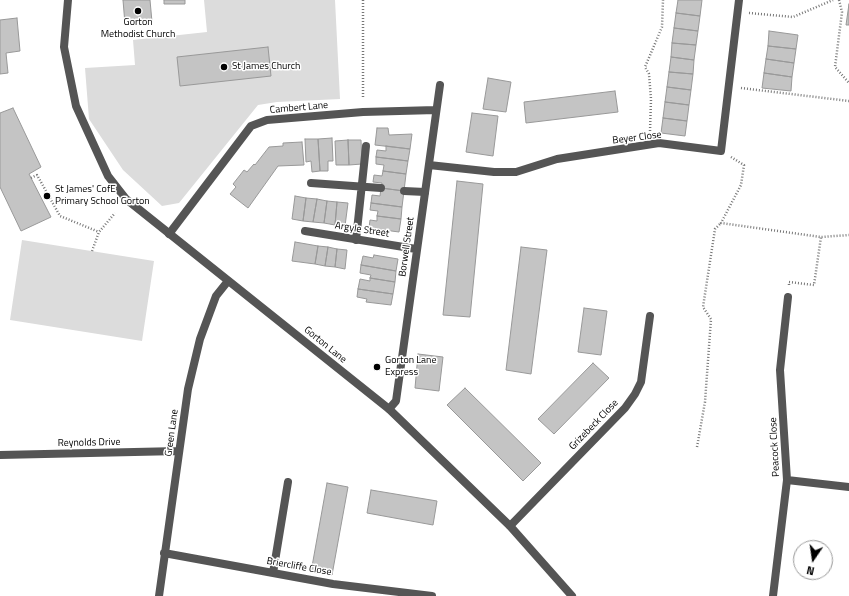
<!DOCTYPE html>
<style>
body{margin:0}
#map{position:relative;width:849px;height:596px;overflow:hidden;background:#fff;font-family:"Titillium Web",sans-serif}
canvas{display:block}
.north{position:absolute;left:793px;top:540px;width:40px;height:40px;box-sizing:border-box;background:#fff;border:1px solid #999;border-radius:50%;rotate:193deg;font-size:11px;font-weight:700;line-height:16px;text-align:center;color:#000}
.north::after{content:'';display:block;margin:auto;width:14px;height:18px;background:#000;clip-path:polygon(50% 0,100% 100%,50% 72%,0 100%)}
</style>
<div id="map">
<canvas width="849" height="596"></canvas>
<div class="north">N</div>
</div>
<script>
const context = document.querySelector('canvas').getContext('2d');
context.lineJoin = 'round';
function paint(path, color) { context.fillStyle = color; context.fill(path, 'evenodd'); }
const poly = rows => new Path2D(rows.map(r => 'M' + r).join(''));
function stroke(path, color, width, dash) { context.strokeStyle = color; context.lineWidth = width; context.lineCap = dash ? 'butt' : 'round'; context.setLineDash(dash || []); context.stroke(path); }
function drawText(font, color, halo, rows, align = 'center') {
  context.font = font + ' "Titillium Web",sans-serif'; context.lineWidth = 3; context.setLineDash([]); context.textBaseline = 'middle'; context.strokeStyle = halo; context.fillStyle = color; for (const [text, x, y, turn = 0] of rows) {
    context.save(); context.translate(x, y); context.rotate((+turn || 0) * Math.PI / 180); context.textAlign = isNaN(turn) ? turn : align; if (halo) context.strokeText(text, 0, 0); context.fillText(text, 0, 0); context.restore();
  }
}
paint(poly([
 [204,0,335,0,340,99,277,102,258,105,179,203,162,206,123,170,89,119,85,68,135,65,133,40,207,32],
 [22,240,154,261,142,341,10,320]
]), '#dcdcdc');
const building = poly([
 [123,0,150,0,152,22,125,24,123,0],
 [164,0,185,0,185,4,164,4,164,0],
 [678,0,702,0,700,16,676,13,678,0],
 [849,4,849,25,846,25,849,4],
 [676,13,700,16,698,31,674,28,676,13],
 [17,18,20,51,6,53,8,73,0,74,0,20,17,18],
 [674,28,698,31,696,45,672,43,674,28],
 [769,31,798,35,796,49,768,46,769,31],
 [672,43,696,45,694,60,671,57,672,43],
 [768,46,796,49,794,63,766,59,768,46],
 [268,47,271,76,180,86,177,57,268,47],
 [671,57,694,60,693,74,669,72,671,57],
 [766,59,794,63,792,77,764,73,766,59],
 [669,72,693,74,691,90,667,87,669,72],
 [764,73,792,77,791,91,762,88,764,73],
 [488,78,511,82,506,112,483,109,488,78],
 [667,87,691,90,689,105,665,102,667,87],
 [615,91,618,112,526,123,524,102,615,91],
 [665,102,689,105,687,121,663,118,665,102],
 [13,108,41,167,29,174,51,217,21,231,0,187,0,113,13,108],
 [472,113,498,116,493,156,466,152,472,113],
 [663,118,687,121,685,136,661,133,663,118],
 [377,128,388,128,389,135,412,134,410,149,375,145,377,128],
 [332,138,333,161,328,161,328,171,320,171,318,139,332,138],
 [305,139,318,139,320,171,312,172,311,161,306,162,305,139],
 [348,140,361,140,362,164,349,165,348,140],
 [348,140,349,165,336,165,335,141,348,140],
 [302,142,304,165,278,166,248,208,230,194,236,187,233,184,244,170,247,172,254,164,255,165,269,147,283,146,283,143,302,142],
 [386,146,410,149,408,161,376,157,377,150,386,151,386,146],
 [376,157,408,161,406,174,383,171,384,165,376,164,376,157],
 [383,171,406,174,404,191,381,188,382,183,373,182,374,175,382,176,383,171],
 [457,181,483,184,470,317,443,315,457,181],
 [381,188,404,191,402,207,371,203,372,195,380,196,381,188],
 [295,196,306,198,303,221,292,219,295,196],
 [306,198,317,199,313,222,303,221,306,198],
 [317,199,327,201,324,223,313,222,317,199],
 [327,201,337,202,335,225,324,223,327,201],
 [337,202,348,203,345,226,335,225,337,202],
 [371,203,402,207,401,219,377,216,378,211,370,210,371,203],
 [377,216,401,219,399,232,369,228,370,220,377,221,377,216],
 [295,242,318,246,315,264,292,261,295,242],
 [318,246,328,247,325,266,315,264,318,246],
 [328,247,337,249,335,267,325,266,328,247],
 [521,247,547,250,531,374,506,370,521,247],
 [337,249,347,250,345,269,335,267,337,249],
 [374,255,398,259,396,271,361,265,363,256,373,258,374,255],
 [361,265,396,271,395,282,370,278,371,275,360,273,361,265],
 [370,278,395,282,393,294,358,289,360,279,370,281,370,278],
 [358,289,393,294,391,305,366,302,367,299,357,297,358,289],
 [584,308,607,311,601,355,578,352,584,308],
 [418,354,443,357,439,391,415,388,418,354],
 [593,363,609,378,554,434,538,419,593,363],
 [465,388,541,463,523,481,447,405,465,388],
 [327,483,348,487,332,575,311,572,327,483],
 [371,490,437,501,433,525,367,513,371,490]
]);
paint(building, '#c4c4c4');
stroke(building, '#999', 1);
stroke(poly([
 [363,0,363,99],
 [839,0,842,12,835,67,849,83],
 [749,13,793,17,833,0],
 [741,88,849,101],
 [650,131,651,99,649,74,645,67,662,27,663,0],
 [731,157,744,165,741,185,721,223,821,237,849,235],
 [31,178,37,175,60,216,99,232],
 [92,251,99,232,115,213],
 [789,285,789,282,814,285,821,237],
 [697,447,705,402,711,319,703,307,715,229,721,223]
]), '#777', 2.5, [1, 2]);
stroke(poly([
 [311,183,381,188],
 [404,191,425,192],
 [356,240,366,146]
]), '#555', 8);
stroke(poly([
 [429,165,494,172,516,172,557,159,659,143,721,151,739,0],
 [305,231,416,249],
 [169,234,251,126,267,120,363,112,436,110],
 [389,409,396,401,440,85],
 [0,455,179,451],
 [787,480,849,487],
 [510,526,625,408,635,394,641,382,650,316],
 [164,553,333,584,432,596],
 [273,573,288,482],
 [159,596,188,389,200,339,216,296,228,281],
 [773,596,787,480,780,370,788,297]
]), '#555', 8);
stroke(poly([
 [68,0,64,47,76,106,108,176,126,199,389,409,510,526,572,596]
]), '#555', 8);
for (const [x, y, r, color] of [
 [138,11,4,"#000"],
 [224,67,4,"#000"],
 [47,196,4,"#000"],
 [377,367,4,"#000"]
]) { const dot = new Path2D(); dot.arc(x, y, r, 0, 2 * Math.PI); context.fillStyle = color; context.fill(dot); stroke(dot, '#fff', 1.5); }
drawText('10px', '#000', '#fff', [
 ["Gorton",138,23,"center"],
 ["Methodist Church",138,35,"center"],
 ["St James Church",232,67],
 ["St James' CofE",55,190],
 ["Primary School Gorton",55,202],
 ["Gorton Lane",385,361],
 ["Express",385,373]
], 'left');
drawText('10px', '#000', '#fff', [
 ["Cambert Lane",299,108,-5],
 ["Beyer Close",637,138,-7],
 ["Argyle Street",362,230,9],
 ["Borwell Street",407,247,-82],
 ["Gorton Lane",325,345,39],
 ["Grizebeck Close",594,425,-46],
 ["Green Lane",172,433,-82],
 ["Reynolds Drive",89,443,-1],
 ["Peacock Close",775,447,-93],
 ["Briercliffe Close",299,567,10]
]);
</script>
